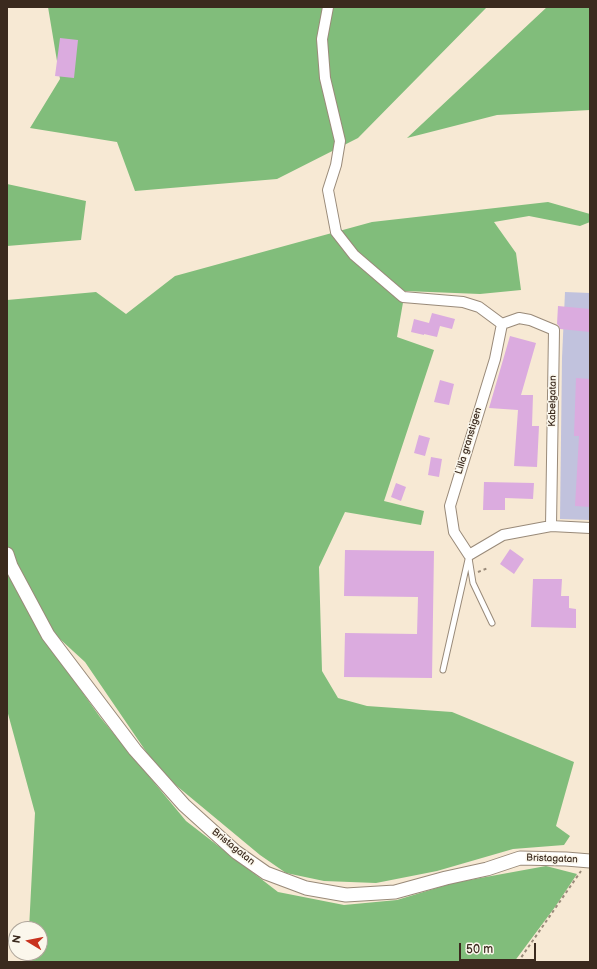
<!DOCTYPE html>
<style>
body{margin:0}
#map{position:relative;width:597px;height:969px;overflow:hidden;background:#f7e9d4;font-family:"Balsamiq Sans",sans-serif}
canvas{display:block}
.frame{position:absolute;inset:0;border:8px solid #3b2a1e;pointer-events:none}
.north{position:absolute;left:8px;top:921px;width:40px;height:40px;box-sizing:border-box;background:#fbf7ec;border:1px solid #aea59a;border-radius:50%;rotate:280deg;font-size:11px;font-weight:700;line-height:16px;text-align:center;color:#3b2a1e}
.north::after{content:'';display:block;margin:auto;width:14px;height:18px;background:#c8321e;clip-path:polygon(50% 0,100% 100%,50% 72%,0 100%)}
.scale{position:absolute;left:459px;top:943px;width:77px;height:18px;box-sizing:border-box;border:2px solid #3b2a1e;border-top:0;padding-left:5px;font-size:12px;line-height:14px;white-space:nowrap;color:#3b2a1e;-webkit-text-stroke:3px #fbf7ec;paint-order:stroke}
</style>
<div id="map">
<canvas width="597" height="969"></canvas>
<div class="frame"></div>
<div class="north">N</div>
<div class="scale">50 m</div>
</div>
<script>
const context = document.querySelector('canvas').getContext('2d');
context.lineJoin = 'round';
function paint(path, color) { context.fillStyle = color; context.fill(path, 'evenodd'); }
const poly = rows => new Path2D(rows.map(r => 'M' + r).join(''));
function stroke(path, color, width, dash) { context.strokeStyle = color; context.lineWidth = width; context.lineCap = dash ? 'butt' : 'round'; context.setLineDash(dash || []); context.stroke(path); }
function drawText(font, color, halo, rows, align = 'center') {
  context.font = font + ' "Balsamiq Sans",sans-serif'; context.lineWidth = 3; context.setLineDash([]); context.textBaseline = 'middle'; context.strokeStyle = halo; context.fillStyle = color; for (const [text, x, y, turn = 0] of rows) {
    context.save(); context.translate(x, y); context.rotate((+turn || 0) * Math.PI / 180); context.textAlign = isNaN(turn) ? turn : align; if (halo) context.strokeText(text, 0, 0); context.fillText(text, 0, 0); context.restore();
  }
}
paint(poly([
 [565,292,590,293,590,520,560,519,562,358]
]), '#c1c2dd');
paint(poly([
 [48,7,487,7,358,138,277,179,135,191,117,142,30,128,60,79],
 [547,7,590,7,590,110,497,115,407,138],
 [7,184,86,201,81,240,7,246],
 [548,202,590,214,590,222,580,226,529,216,494,222,516,253,521,290,480,294,405,291,397,337,434,350,384,501,424,511,421,525,345,512,319,567,322,671,338,698,367,706,452,712,574,762,556,826,570,836,564,845,513,849,437,871,376,883,324,881,286,873,260,855,160,772,85,662,49,629,7,549,7,300,96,292,126,314,175,276,372,222],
 [7,567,41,634,100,717,186,821,278,892,344,905,397,900,453,883,546,866,577,874,555,907,514,962,28,962,28,953,40,953,40,929,29,929,35,813,7,710]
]), '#81bd7b');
paint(poly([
 [60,38,78,40,74,78,55,76],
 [558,306,590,309,590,332,560,329,559,326,557,324],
 [432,313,455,319,452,329,440,326,437,337,424,334,424,335,411,332,414,319,429,323],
 [510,336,536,343,521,395,533,395,532,426,539,426,537,467,514,466,518,410,489,408],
 [576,378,590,379,590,507,575,506,579,436,574,436],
 [440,380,454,384,449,405,434,402],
 [419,435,430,438,425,456,414,453],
 [431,457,442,459,439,477,428,475],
 [484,482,534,483,533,499,505,498,505,510,483,510],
 [396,483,406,487,401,501,391,497],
 [510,549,524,559,514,574,500,564],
 [345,550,434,551,432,678,344,677,345,633,417,634,418,597,344,596],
 [533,579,562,579,561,596,569,596,569,608,576,609,576,628,531,627]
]), '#dbabdf');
const service = poly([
 [469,558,473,583,492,623],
 [443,670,469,555]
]);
const minor = poly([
 [328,7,322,39,325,78,340,141,336,165,328,190,336,232,354,255,403,297,463,302,479,307,502,324],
 [502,324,495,359,450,506,454,532,469,555,503,535,551,526,590,528],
 [502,324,519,318,530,320,554,330,551,526]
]);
const tertiary = poly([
 [7,554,11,566,48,635,135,750,184,805,236,852,266,873,306,888,346,895,395,892,446,878,487,869,520,858,566,859,590,861]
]);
stroke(service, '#998a79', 7);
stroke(minor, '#998a79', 12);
stroke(tertiary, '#998a79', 15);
stroke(poly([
 [478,572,488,568],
 [518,962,581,871]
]), '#998a79', 2, [3, 3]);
stroke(service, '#fff', 5);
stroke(minor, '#fff', 10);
stroke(tertiary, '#fff', 13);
drawText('10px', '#3b2a1e', '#fbf7ec', [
 ["Kabelgatan",553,401,-89],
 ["Lilla granstigen",469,441,-73],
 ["Bristagatan",233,847,39],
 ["Bristagatan",552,859,2]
]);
</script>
